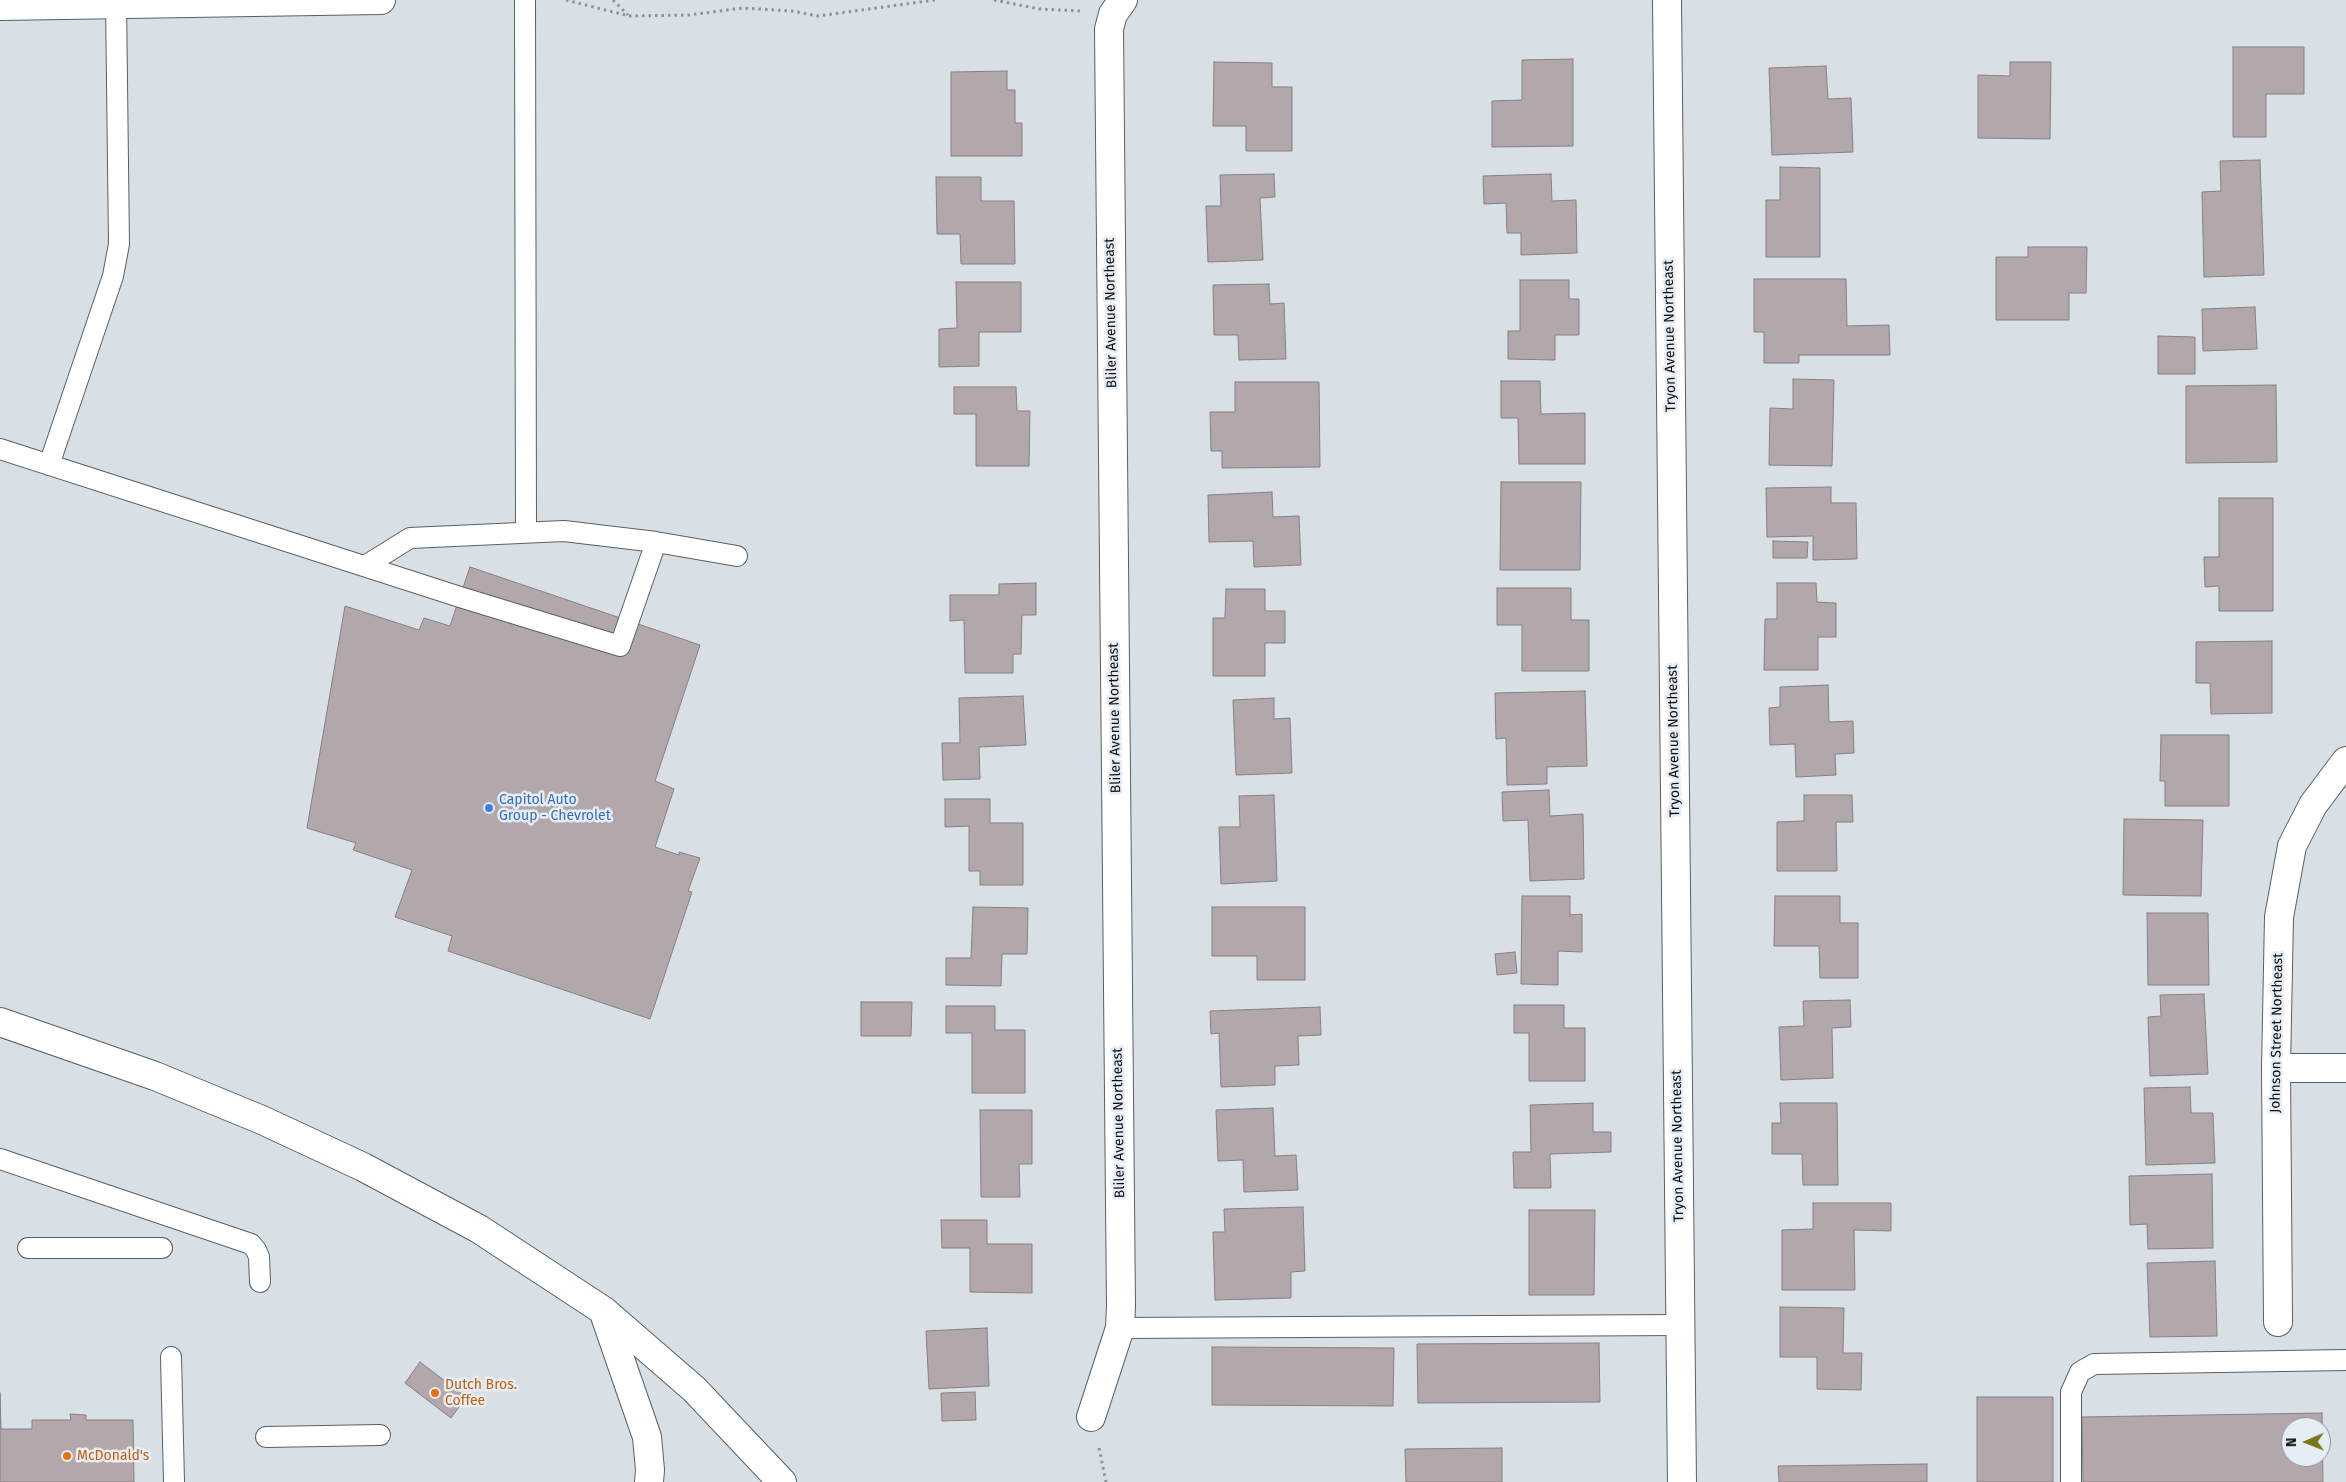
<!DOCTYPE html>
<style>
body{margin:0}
#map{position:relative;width:2346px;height:1482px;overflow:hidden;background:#d8e0e6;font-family:"Fira Sans",sans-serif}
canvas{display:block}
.north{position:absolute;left:2281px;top:1417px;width:50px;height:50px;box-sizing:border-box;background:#e6edf4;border:1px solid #8e9499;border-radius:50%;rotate:269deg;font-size:14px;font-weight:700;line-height:20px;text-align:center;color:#0b0e10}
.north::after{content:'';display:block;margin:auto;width:18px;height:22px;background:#7a7519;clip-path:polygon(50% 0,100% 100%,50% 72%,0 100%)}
</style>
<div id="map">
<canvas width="2346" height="1482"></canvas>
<div class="north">N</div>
</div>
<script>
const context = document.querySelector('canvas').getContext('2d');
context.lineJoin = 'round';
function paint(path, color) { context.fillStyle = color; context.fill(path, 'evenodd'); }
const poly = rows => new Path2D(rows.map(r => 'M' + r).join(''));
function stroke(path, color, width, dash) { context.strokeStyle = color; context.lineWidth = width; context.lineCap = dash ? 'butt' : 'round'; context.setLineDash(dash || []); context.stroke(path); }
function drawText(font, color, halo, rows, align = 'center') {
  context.font = font + ' "Fira Sans",sans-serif'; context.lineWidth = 5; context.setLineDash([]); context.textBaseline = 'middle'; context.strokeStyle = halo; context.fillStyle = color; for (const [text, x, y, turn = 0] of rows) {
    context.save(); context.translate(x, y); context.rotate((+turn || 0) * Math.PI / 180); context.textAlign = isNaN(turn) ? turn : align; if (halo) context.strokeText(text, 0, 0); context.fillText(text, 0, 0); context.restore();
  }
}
const building = poly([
 [2233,47,2304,47,2304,94,2266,94,2266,137,2233,137,2233,47],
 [1573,59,1573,146,1492,147,1492,101,1522,100,1522,60,1573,59],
 [1214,62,1272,63,1272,87,1292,87,1292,151,1246,151,1246,126,1213,126,1214,62],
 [2010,62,2051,62,2050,139,1978,138,1978,75,2010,76,2010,62],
 [1826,66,1828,99,1851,98,1853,152,1772,155,1769,68,1826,66],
 [1007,71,1007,90,1015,90,1015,123,1022,123,1022,156,951,156,951,72,1007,71],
 [2260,160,2264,275,2204,277,2202,192,2221,191,2220,161,2260,160],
 [1780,167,1820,168,1820,257,1766,257,1766,200,1780,200,1780,167],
 [1274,174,1275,197,1260,198,1263,260,1208,262,1206,206,1221,206,1220,175,1274,174],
 [1551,174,1552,201,1576,200,1577,253,1521,255,1521,233,1507,233,1506,203,1484,204,1483,176,1551,174],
 [936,177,981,177,981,201,1014,201,1015,264,961,264,960,234,937,234,936,177],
 [2028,247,2087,247,2086,293,2069,293,2069,320,1996,320,1996,257,2028,257,2028,247],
 [1754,279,1846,279,1847,326,1889,325,1890,355,1799,355,1799,363,1764,363,1764,332,1754,332,1754,279],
 [1520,280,1569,280,1569,299,1579,299,1579,335,1555,335,1555,360,1508,359,1508,331,1520,331,1520,280],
 [956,282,1021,282,1021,332,979,332,979,366,939,367,939,329,957,328,956,282],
 [1269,284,1270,304,1284,303,1286,359,1239,360,1238,335,1214,335,1213,285,1269,284],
 [2255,307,2257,349,2203,351,2202,309,2255,307],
 [2158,336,2195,337,2195,374,2158,374,2158,336],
 [1793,379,1834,380,1832,466,1769,465,1770,408,1793,409,1793,379],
 [1501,381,1540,381,1541,414,1585,413,1585,464,1519,464,1518,418,1501,418,1501,381],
 [1235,382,1319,382,1320,467,1222,468,1222,451,1211,451,1210,412,1235,412,1235,382],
 [2276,385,2277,462,2186,463,2186,386,2276,385],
 [954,387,1016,387,1017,411,1030,411,1029,466,976,466,976,414,954,414,954,387],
 [1501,482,1581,482,1580,570,1500,570,1501,482],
 [1831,487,1831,503,1856,503,1857,559,1813,560,1813,536,1767,537,1766,488,1831,487],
 [1272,492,1273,517,1299,516,1301,565,1254,567,1253,541,1209,542,1208,495,1272,492],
 [2219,498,2273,498,2273,611,2219,611,2219,586,2205,587,2204,557,2219,557,2219,498],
 [1773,541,1808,542,1807,558,1773,558,1773,541],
 [470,567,700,645,655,781,674,789,655,847,679,855,679,852,700,858,688,891,692,892,650,1019,448,951,452,936,395,917,412,870,353,850,356,843,307,828,345,606,419,630,424,618,450,626,470,567],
 [1036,583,1036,615,1022,615,1021,654,1013,654,1013,673,965,673,964,620,950,621,950,595,999,595,999,584,1036,583],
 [1777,583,1816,583,1817,602,1836,603,1836,637,1818,637,1818,670,1764,670,1765,619,1777,619,1777,583],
 [1497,588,1571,588,1571,620,1589,620,1589,671,1522,671,1522,625,1497,625,1497,588],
 [1226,589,1265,589,1265,611,1285,611,1285,643,1265,643,1265,676,1213,676,1213,618,1225,618,1226,589],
 [2272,641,2272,713,2211,714,2210,683,2196,683,2196,642,2272,641],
 [1828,685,1829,722,1853,721,1854,753,1835,754,1836,775,1796,777,1795,744,1770,745,1769,708,1780,707,1780,687,1828,685],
 [1585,691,1587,766,1547,767,1547,784,1507,785,1506,738,1496,739,1495,693,1585,691],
 [1023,696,1026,745,979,747,980,779,943,780,942,743,960,743,959,698,1023,696],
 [1274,698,1274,719,1290,718,1292,773,1236,775,1233,700,1274,698],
 [2161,735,2229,735,2229,806,2165,806,2165,781,2160,781,2161,735],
 [1549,790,1550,816,1583,814,1584,879,1530,881,1528,820,1503,821,1502,792,1549,790],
 [1274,795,1277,881,1221,884,1219,827,1240,827,1239,796,1274,795],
 [1804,795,1852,795,1853,822,1836,822,1837,871,1777,871,1777,822,1804,821,1804,795],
 [945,799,990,799,990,823,1023,823,1023,885,980,885,980,871,969,871,969,826,945,827,945,799],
 [2124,819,2203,820,2201,896,2123,895,2124,819],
 [1522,896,1570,896,1570,915,1582,914,1582,952,1558,951,1558,985,1521,984,1522,896],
 [1775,896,1840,896,1840,923,1858,923,1858,978,1820,978,1819,946,1774,946,1775,896],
 [973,907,1028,908,1027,954,1002,954,1001,986,946,985,946,958,971,958,973,907],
 [1212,907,1305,907,1305,980,1257,980,1257,956,1212,956,1212,907],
 [2147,913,2208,913,2209,985,2148,985,2147,913],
 [1515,952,1517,973,1497,975,1495,954,1515,952],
 [2204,994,2208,1074,2150,1076,2148,1017,2161,1016,2160,995,2204,994],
 [1850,1000,1851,1027,1832,1028,1833,1078,1781,1080,1779,1027,1804,1026,1803,1001,1850,1000],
 [861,1002,912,1002,911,1036,861,1036,861,1002],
 [1514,1005,1564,1005,1564,1028,1585,1028,1585,1081,1529,1081,1529,1033,1514,1033,1514,1005],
 [946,1006,995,1006,995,1030,1025,1030,1025,1093,972,1093,972,1033,946,1033,946,1006],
 [1320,1007,1321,1035,1298,1036,1299,1065,1275,1066,1275,1085,1221,1087,1219,1033,1211,1034,1210,1011,1320,1007],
 [2190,1087,2191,1113,2213,1113,2215,1163,2146,1165,2144,1088,2190,1087],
 [1593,1103,1593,1132,1611,1132,1611,1152,1550,1154,1551,1188,1514,1188,1513,1152,1531,1152,1530,1105,1593,1103],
 [1780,1103,1837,1103,1838,1185,1803,1185,1802,1154,1772,1154,1772,1123,1781,1123,1780,1103],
 [1273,1108,1275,1156,1296,1155,1298,1190,1244,1192,1243,1160,1218,1161,1216,1110,1273,1108],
 [980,1110,1032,1110,1032,1164,1019,1164,1020,1197,981,1197,980,1110],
 [2212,1174,2213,1248,2148,1249,2147,1224,2130,1225,2129,1176,2212,1174],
 [1813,1203,1891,1203,1891,1231,1854,1230,1855,1290,1782,1290,1782,1230,1813,1229,1813,1203],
 [1303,1207,1305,1271,1291,1272,1291,1298,1215,1300,1213,1232,1225,1232,1224,1209,1303,1207],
 [1529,1210,1595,1210,1594,1295,1529,1295,1529,1210],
 [941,1220,987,1220,987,1244,1032,1244,1032,1293,970,1292,970,1248,942,1248,941,1220],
 [2215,1261,2217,1336,2150,1337,2147,1263,2215,1261],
 [1780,1307,1844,1308,1843,1353,1862,1353,1861,1390,1817,1389,1817,1357,1780,1357,1780,1307],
 [987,1328,989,1386,929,1389,926,1331,987,1328],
 [1599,1343,1600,1402,1418,1403,1417,1344,1599,1343],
 [1212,1347,1394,1348,1393,1406,1212,1405,1212,1347],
 [420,1362,466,1397,451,1418,405,1383,420,1362],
 [975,1392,976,1420,942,1421,941,1393,975,1392],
 [0,1393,1,1429,32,1429,32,1420,71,1420,70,1414,86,1415,86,1420,133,1420,134,1482,0,1482,0,1393],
 [1977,1397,2053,1397,2053,1482,1977,1482,1977,1397],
 [2322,1413,2323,1482,2083,1482,2082,1417,2322,1413],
 [2291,1427,2321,1427,2321,1457,2291,1457,2291,1427],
 [1502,1448,1502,1482,1406,1482,1405,1449,1502,1448],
 [1927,1464,1927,1482,1779,1482,1778,1466,1927,1464]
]);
paint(building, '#b2a8ac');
stroke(building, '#887f83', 1);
const lane = poly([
 [525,0,526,532],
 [0,449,460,597,620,646,656,542],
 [49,465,113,276,119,244,116,0],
 [365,566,410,538,564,531,656,542,737,556],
 [0,1159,251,1244,256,1250,259,1257,260,1282],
 [28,1248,162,1248],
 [1120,1328,1680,1325],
 [171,1357,174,1482],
 [266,1437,380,1435],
 [2071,1482,2071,1392,2080,1372,2094,1364,2346,1360]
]);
const street = poly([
 [1667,0,1682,1482],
 [0,6,381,0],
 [2276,1068,2346,1068],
 [2278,1322,2276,1068,2279,917,2292,846,2313,805,2346,761],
 [1091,1417,1120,1328,1121,1306,1109,29,1113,14,1123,0]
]);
const highway = poly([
 [0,1022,155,1076,262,1120,363,1167,479,1229,604,1311,694,1389,782,1482],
 [604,1313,647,1437,650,1470,649,1482]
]);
stroke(lane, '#596065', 22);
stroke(street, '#596065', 30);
stroke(highway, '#596065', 30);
stroke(poly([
 [566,0,629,16,689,15,743,8,792,11,818,16,935,0],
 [613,0,628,15],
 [994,0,1039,9,1080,11],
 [1099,1448,1106,1482]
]), '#8c9297', 3, [2.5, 4]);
stroke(lane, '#fff', 20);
stroke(street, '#fff', 28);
stroke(highway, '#fff', 28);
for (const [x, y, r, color] of [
 [489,808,5,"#3f7fe0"],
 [435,1393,5,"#e8710a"],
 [67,1456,5,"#e8710a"]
]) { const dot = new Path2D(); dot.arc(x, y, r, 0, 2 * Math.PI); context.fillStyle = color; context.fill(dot); stroke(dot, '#e6edf4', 2); }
drawText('14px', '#0b0e10', '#e6edf4', [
 ["Bliler Avenue Northeast",1111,313,-91],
 ["Tryon Avenue Northeast",1670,336,-91],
 ["Bliler Avenue Northeast",1115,718,-91],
 ["Tryon Avenue Northeast",1674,741,-91],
 ["Johnson Street Northeast",2277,1033,-89],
 ["Bliler Avenue Northeast",1119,1123,-91],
 ["Tryon Avenue Northeast",1678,1146,-91]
]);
drawText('14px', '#366cbe', '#e6edf4', [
 ["Capitol Auto",499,800],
 ["Group - Chevrolet",499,816]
], 'left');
drawText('14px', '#c56008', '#e6edf4', [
 ["Dutch Bros.",445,1385],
 ["Coffee",445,1401],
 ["McDonald's",77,1456]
], 'left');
</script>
